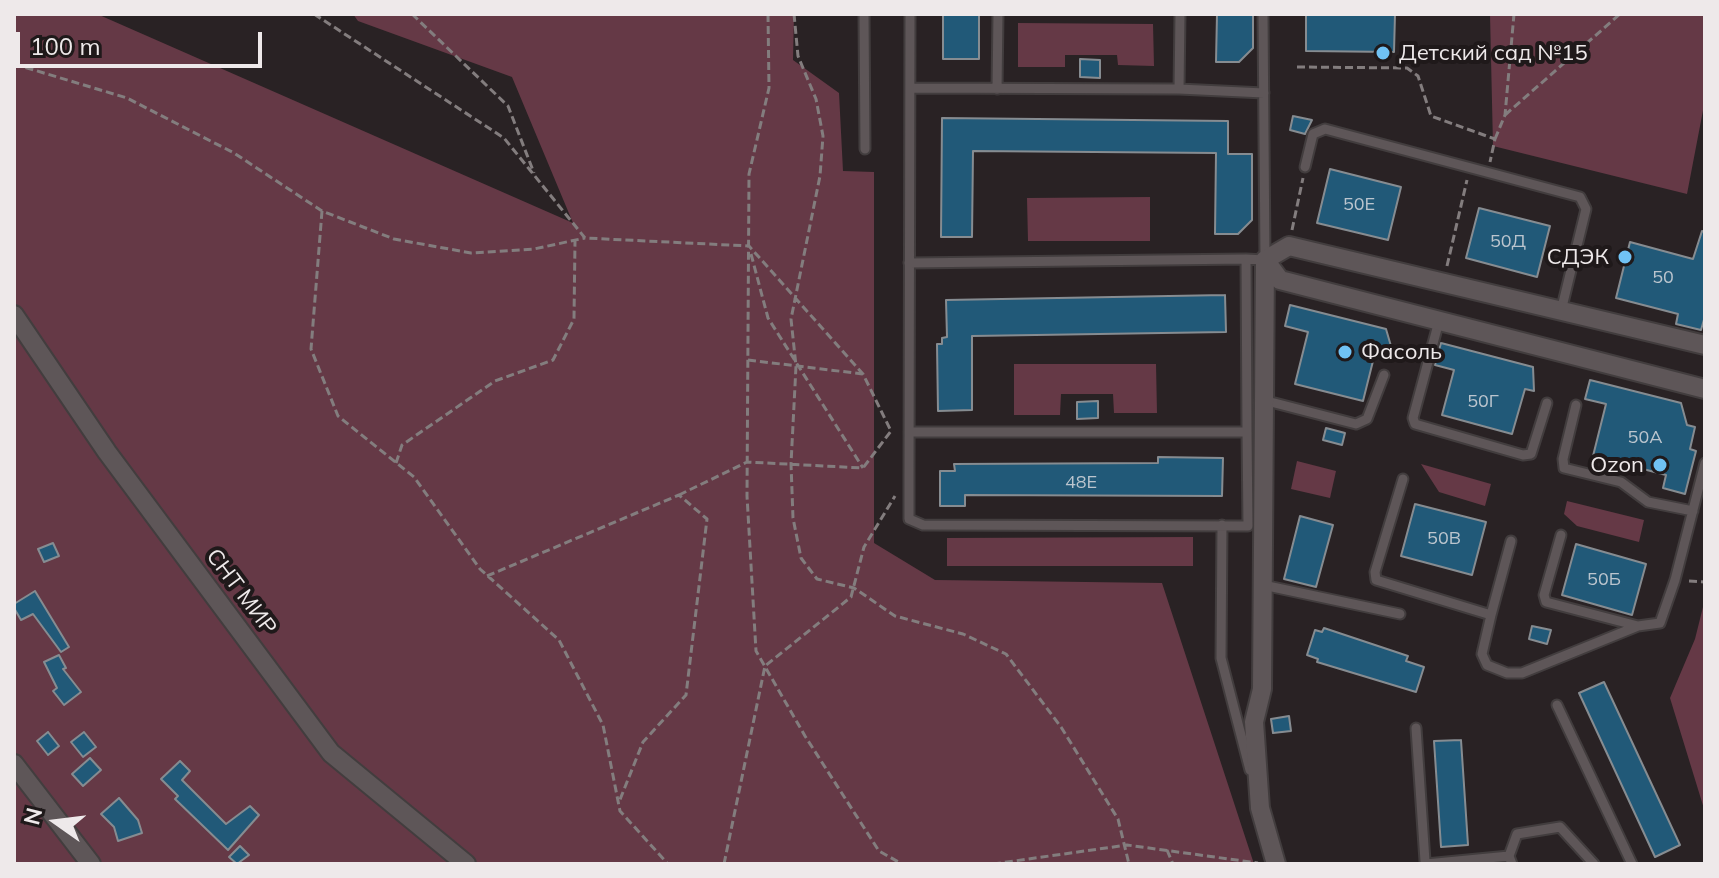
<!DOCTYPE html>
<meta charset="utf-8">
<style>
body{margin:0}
#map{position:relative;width:1719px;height:878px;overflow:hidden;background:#292224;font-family:Mulish,sans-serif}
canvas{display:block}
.frame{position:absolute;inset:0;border:16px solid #eee9ea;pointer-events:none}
.north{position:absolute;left:16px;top:782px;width:80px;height:80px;-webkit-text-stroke:6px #1f191a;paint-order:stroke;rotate:284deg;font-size:22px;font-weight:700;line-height:32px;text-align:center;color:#eee9ea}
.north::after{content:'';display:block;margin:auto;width:28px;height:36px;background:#eee9ea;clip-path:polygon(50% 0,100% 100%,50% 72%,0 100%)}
.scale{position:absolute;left:16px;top:32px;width:246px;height:36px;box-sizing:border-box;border:4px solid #eee9ea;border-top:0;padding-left:10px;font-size:24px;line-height:28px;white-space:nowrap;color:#eee9ea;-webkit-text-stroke:6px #1f191a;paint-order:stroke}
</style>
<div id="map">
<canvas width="1719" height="878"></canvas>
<div class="frame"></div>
<div class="north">N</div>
<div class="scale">100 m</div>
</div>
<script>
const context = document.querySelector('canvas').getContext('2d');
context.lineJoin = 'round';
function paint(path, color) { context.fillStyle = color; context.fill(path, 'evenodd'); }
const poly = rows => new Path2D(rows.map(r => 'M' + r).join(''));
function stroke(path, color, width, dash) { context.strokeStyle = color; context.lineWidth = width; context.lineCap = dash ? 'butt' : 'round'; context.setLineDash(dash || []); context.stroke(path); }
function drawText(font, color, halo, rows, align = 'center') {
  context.font = font + ' Mulish,sans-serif'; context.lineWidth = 8; context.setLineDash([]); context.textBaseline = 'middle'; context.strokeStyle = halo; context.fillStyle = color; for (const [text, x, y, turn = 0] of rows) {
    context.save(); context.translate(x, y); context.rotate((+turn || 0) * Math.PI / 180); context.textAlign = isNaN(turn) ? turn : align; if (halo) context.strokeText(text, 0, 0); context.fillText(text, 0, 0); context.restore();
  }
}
paint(poly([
 [14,14,97,14,573,223,512,77,358,21,353,14,794,14,793,60,839,93,843,171,874,172,874,543,935,580,1162,583,1254,864,14,864],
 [1490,14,1705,14,1705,100,1687,194,1493,146],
 [1018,23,1153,24,1154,66,1118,65,1117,55,1065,55,1065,67,1018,67],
 [1150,197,1150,241,1028,241,1027,198],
 [1014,364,1156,364,1157,413,1114,413,1113,394,1061,394,1060,415,1014,415],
 [1297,461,1336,471,1330,498,1291,489],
 [1421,464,1491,484,1485,506,1439,492],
 [1567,501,1644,520,1639,542,1577,526,1564,514],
 [1193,537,1193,566,947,566,947,538],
 [1705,599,1705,812,1670,698,1695,639]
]), '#653946');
const building = poly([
 [943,14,979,14,979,59,943,59,943,14],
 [1217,14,1253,14,1253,48,1239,62,1216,62,1217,14],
 [1306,14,1395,14,1394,52,1306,51,1306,14],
 [1080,59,1100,60,1100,78,1080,77,1080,59],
 [1293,116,1312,120,1305,134,1290,130,1293,116],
 [942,118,1228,121,1228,154,1252,154,1252,220,1238,234,1215,234,1216,153,973,151,972,237,941,237,942,118],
 [1330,169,1401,187,1388,240,1317,223,1330,169],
 [1479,208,1550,226,1537,277,1466,258,1479,208],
 [1702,231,1705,232,1705,316,1701,330,1676,324,1678,314,1616,298,1630,242,1693,259,1702,231],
 [1225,295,1226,332,972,336,972,410,938,411,937,344,942,344,942,338,947,337,946,300,1225,295],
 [1290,305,1386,329,1393,353,1376,349,1363,401,1295,384,1308,332,1285,326,1290,305],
 [1441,343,1533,367,1534,391,1525,389,1512,434,1442,415,1454,370,1435,365,1441,343],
 [1590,380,1681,403,1687,425,1695,427,1690,449,1696,451,1685,494,1663,488,1666,475,1593,456,1606,404,1585,399,1590,380],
 [1098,401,1098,418,1077,419,1077,402,1098,401],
 [1326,428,1345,433,1342,445,1323,440,1326,428],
 [1158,457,1223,458,1222,496,965,495,965,506,940,506,940,471,955,471,954,464,1158,463,1158,457],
 [1415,504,1486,522,1472,575,1401,556,1415,504],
 [1300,516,1333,525,1316,587,1284,579,1300,516],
 [53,543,59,556,44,562,38,549,53,543],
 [1576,544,1646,564,1632,615,1562,595,1576,544],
 [35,591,69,647,61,652,33,614,21,620,14,608,14,604,35,591],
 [1532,626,1551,630,1547,644,1529,639,1532,626],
 [1324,628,1408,656,1406,661,1424,667,1416,692,1317,662,1318,659,1307,655,1315,630,1322,632,1324,628],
 [59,655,66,668,63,669,81,692,64,705,53,691,57,688,44,662,59,655],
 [1604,682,1680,845,1655,857,1579,693,1604,682],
 [1289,716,1291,731,1273,733,1271,719,1289,716],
 [48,732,59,746,48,755,37,741,48,732],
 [84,732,96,747,83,757,71,742,84,732],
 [1461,740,1468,845,1441,847,1434,741,1461,740],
 [90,758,101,770,83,786,72,774,90,758],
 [180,761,190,771,182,780,226,824,250,806,259,815,228,850,175,799,178,796,161,779,180,761],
 [119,798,138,820,142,833,118,841,114,827,101,814,119,798],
 [240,846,249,855,237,864,229,857,240,846]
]);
paint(building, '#215978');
stroke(building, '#868c91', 2);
const lane = poly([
 [864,14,865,149],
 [910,88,1179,89,1264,93],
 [997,89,998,14],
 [1179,89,1180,14],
 [1305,167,1313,134,1325,129,1580,197,1586,209,1561,311],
 [1246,259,1265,260,1263,14],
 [909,263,1246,259,1247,432],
 [1439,321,1413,418,1415,424,1523,455,1531,454,1547,403],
 [1263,400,1356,424,1367,419,1384,375],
 [1576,405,1563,459,1564,468,1621,482,1648,502,1693,511],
 [909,432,1247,432,1248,526,923,525,909,519,909,474,910,14],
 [1403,479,1375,572,1376,580,1491,615,1482,654,1487,665,1507,673,1522,673,1638,626,1660,623,1675,580,1705,463],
 [1222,525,1221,658,1250,770],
 [1561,535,1544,595,1546,602,1638,626],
 [1263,585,1400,614],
 [1491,615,1511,541],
 [1557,705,1632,864],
 [1416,728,1425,861],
 [1426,864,1509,856],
 [1512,864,1509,856,1517,834,1560,827,1594,864]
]);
const street = poly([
 [1265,260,1262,689,1254,722,1260,808,1276,864],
 [1265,260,1280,280,1705,389],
 [1265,260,1289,246,1705,345],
 [14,315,107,452,331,753,466,864],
 [14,764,91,864]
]);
stroke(lane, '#423d3e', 13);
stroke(street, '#423d3e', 22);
stroke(poly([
 [314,14,504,138,585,238,749,246,863,374,891,431,863,468],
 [412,14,508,106,534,173],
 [768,14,769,88,749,174,747,496,756,651,805,736,879,851,902,864],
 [794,14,798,56,816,99,823,136,820,176,791,319,796,366,791,464,793,518,801,558,817,579,854,588,895,616,963,634,1006,654,1061,727,1118,819,1129,864],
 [14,64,127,98,234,153,322,211,394,239,471,253,534,249,585,238],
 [1297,67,1407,68,1418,76,1431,116,1495,139,1490,162],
 [1505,115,1620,14],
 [1495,139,1505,115,1514,14],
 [322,211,311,349,338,416,414,477,480,569,559,640,603,725,620,811,668,864],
 [1292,230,1303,178],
 [751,254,768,318,863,468],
 [1447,266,1467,180],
 [748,360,863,374],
 [396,463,402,445,495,381,553,360,574,319,575,241],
 [679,495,747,462,863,468],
 [487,576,679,495,707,519,686,695,643,742,619,802],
 [1689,581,1705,582],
 [1167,850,1173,864],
 [724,864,765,666,851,597,864,547,895,496],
 [993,864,1127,845,1258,863]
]), '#837d7e', 3, [8, 4]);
stroke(lane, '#5e5658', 9);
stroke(street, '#5e5658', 18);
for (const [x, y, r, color] of [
 [1383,53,8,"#70c2f4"],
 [1625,257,8,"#70c2f4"],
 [1345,352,8,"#70c2f4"],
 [1660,465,8,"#70c2f4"]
]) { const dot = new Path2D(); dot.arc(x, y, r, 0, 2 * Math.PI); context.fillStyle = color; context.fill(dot); stroke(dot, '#1f191a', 3); }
drawText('18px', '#bbc5ce', null, [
 ["50Е",1359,205],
 ["50Д",1508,242],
 ["50",1663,278],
 ["50Г",1483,402],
 ["50А",1645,438],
 ["48Е",1081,483],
 ["50В",1444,539],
 ["50Б",1604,580]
]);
drawText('22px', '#eee9ea', '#1f191a', [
 ["Детский сад №15",1399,53],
 ["СДЭК",1609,257,"right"],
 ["Фасоль",1361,352],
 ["Ozon",1644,465,"right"]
], 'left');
drawText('22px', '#eee9ea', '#1f191a', [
 ["СНТ МИР",241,592,53]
]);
</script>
